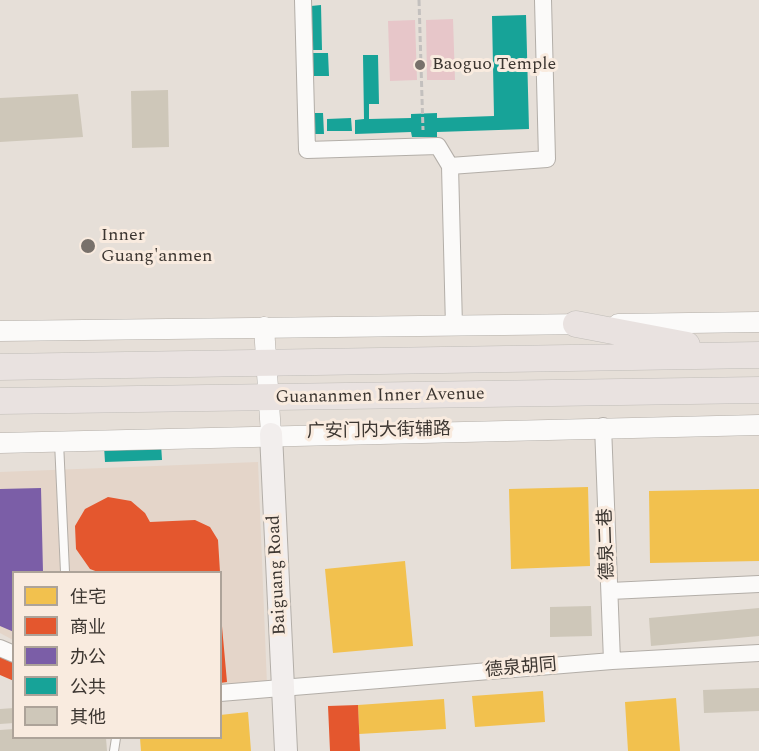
<!DOCTYPE html>
<meta charset="utf-8">
<style>
body{margin:0}
#map{position:relative;width:759px;height:751px;overflow:hidden;background:#e6dfd8;font-family:Spectral,"Noto Sans SC",serif}
canvas{display:block}
.legend{position:absolute;left:12px;top:571px;width:210px;height:168px;box-sizing:border-box;background:#f9ebdf;border:2px solid #ada399;margin:0;padding:8px 10px;list-style:none;font-size:18px;color:#3c3631}
.legend li{display:flex;align-items:center;gap:12px;height:30px}
.legend b{width:30px;border:2px solid #ada399}
</style>
<div id="map">
<canvas width="759" height="751"></canvas>
<ul class="legend">
<li><b style="height:16px;background:#f2c14e"></b>住宅</li>
<li><b style="height:16px;background:#e4572e"></b>商业</li>
<li><b style="height:16px;background:#7b5ea7"></b>办公</li>
<li><b style="height:16px;background:#17a398"></b>公共</li>
<li><b style="height:16px;background:#cec7b9"></b>其他</li>
</ul>
</div>
<script>
const context = document.querySelector('canvas').getContext('2d');
context.lineJoin = 'round';
function paint(path, color) { context.fillStyle = color; context.fill(path, 'evenodd'); }
const poly = rows => new Path2D(rows.map(r => 'M' + r).join(''));
function stroke(path, color, width, dash) { context.strokeStyle = color; context.lineWidth = width; context.lineCap = dash ? 'butt' : 'round'; context.setLineDash(dash || []); context.stroke(path); }
function drawText(font, color, halo, rows, align = 'center') {
  context.font = font + ' Spectral,"Noto Sans SC",serif'; context.lineWidth = 6; context.setLineDash([]); context.textBaseline = 'middle'; context.strokeStyle = halo; context.fillStyle = color; for (const [text, x, y, turn = 0] of rows) {
    context.save(); context.translate(x, y); context.rotate((+turn || 0) * Math.PI / 180); context.textAlign = isNaN(turn) ? turn : align; if (halo) context.strokeText(text, 0, 0); context.fillText(text, 0, 0); context.restore();
  }
}
paint(poly([
 [258,462,267,685,221,687,220,572,14,572,13,640,0,633,0,472]
]), '#e4d5c9');
paint(poly([
 [453,19,455,80,427,80,426,20],
 [415,20,417,80,390,81,388,21]
]), '#e7c6c9');
paint(poly([
 [588,487,590,566,511,569,509,489],
 [759,489,759,561,650,563,649,491],
 [405,561,413,646,333,653,325,569],
 [543,691,545,722,475,727,472,696],
 [676,698,680,751,628,751,625,702],
 [444,699,446,729,359,734,358,705],
 [248,712,251,751,141,751,140,738,220,738,220,715]
]), '#f2c14e');
paint(poly([
 [108,497,131,501,145,513,150,522,195,520,210,527,218,540,220,572,98,572,90,569,76,549,75,526,85,509],
 [220,604,227,682,220,683],
 [0,657,14,663,14,681,0,675],
 [358,705,360,751,330,751,328,706]
]), '#e4572e');
paint(poly([
 [41,488,43,572,14,572,14,632,0,626,0,489]
]), '#7b5ea7');
paint(poly([
 [321,5,322,50,313,50,311,6],
 [526,15,529,129,437,132,437,137,412,137,411,132,355,134,355,120,364,119,363,55,378,55,379,104,369,104,369,119,411,118,411,114,437,113,437,118,494,116,492,16],
 [313,53,328,53,329,76,313,76],
 [314,113,323,113,324,134,315,134],
 [351,118,352,131,327,131,327,119],
 [161,444,162,460,105,462,104,446]
]), '#17a398');
paint(poly([
 [168,90,169,147,132,148,131,91],
 [78,94,83,137,0,142,0,98],
 [591,606,592,636,550,637,550,607],
 [759,608,759,636,651,646,649,618],
 [759,688,759,711,704,713,703,690],
 [14,708,14,723,0,724,0,709],
 [14,729,14,738,106,738,107,751,0,751,0,730]
]), '#cec7b9');
const service = poly([
 [59,442,65,572],
 [114,751,116,738]
]);
const minor = poly([
 [303,0,307,150,438,146,450,166,454,327],
 [450,166,547,159,543,0],
 [603,426,612,661],
 [610,591,759,584],
 [0,648,14,654],
 [220,693,612,661,759,653]
]);
const tertiary = poly([
 [618,324,759,322],
 [264,327,271,434],
 [0,331,588,324],
 [0,443,759,425]
]);
const secondary = poly([
 [271,434,286,751]
]);
const primary = poly([
 [576,324,687,345],
 [0,367,759,355],
 [0,401,759,390]
]);
stroke(service, '#b3aea8', 10);
stroke(minor, '#b3aea8', 18);
stroke(tertiary, '#b3aea8', 21);
stroke(secondary, '#b3aea8', 24);
stroke(primary, '#c0bdb8', 27);
stroke(poly([
 [419,0,423,130]
]), '#c3c0be', 3, [6, 3]);
stroke(service, '#fbfaf9', 8);
stroke(minor, '#fbfaf9', 16);
stroke(tertiary, '#fbfaf9', 20);
stroke(secondary, '#f2eeed', 22);
stroke(primary, '#e9e2e0', 26);
for (const [x, y, r, color] of [
 [420,65,6,"#78716b"],
 [88,246,8,"#78716b"]
]) { const dot = new Path2D(); dot.arc(x, y, r, 0, 2 * Math.PI); context.fillStyle = color; context.fill(dot); stroke(dot, '#f9ebdf', 2); }
drawText('18px', '#3c3631', '#f9ebdf', [
 ["Baoguo Temple",432,65],
 ["Inner",101,236],
 ["Guang'anmen",101,257]
], 'left');
drawText('18px', '#3c3631', '#f9ebdf', [
 ["Guananmen Inner Avenue",380,397,-1],
 ["广安门内大街辅路",379,432,-1],
 ["德泉二巷",608,544,-92],
 ["Baiguang Road",278,575,-93],
 ["德泉胡同",521,669,-5]
]);
</script>
